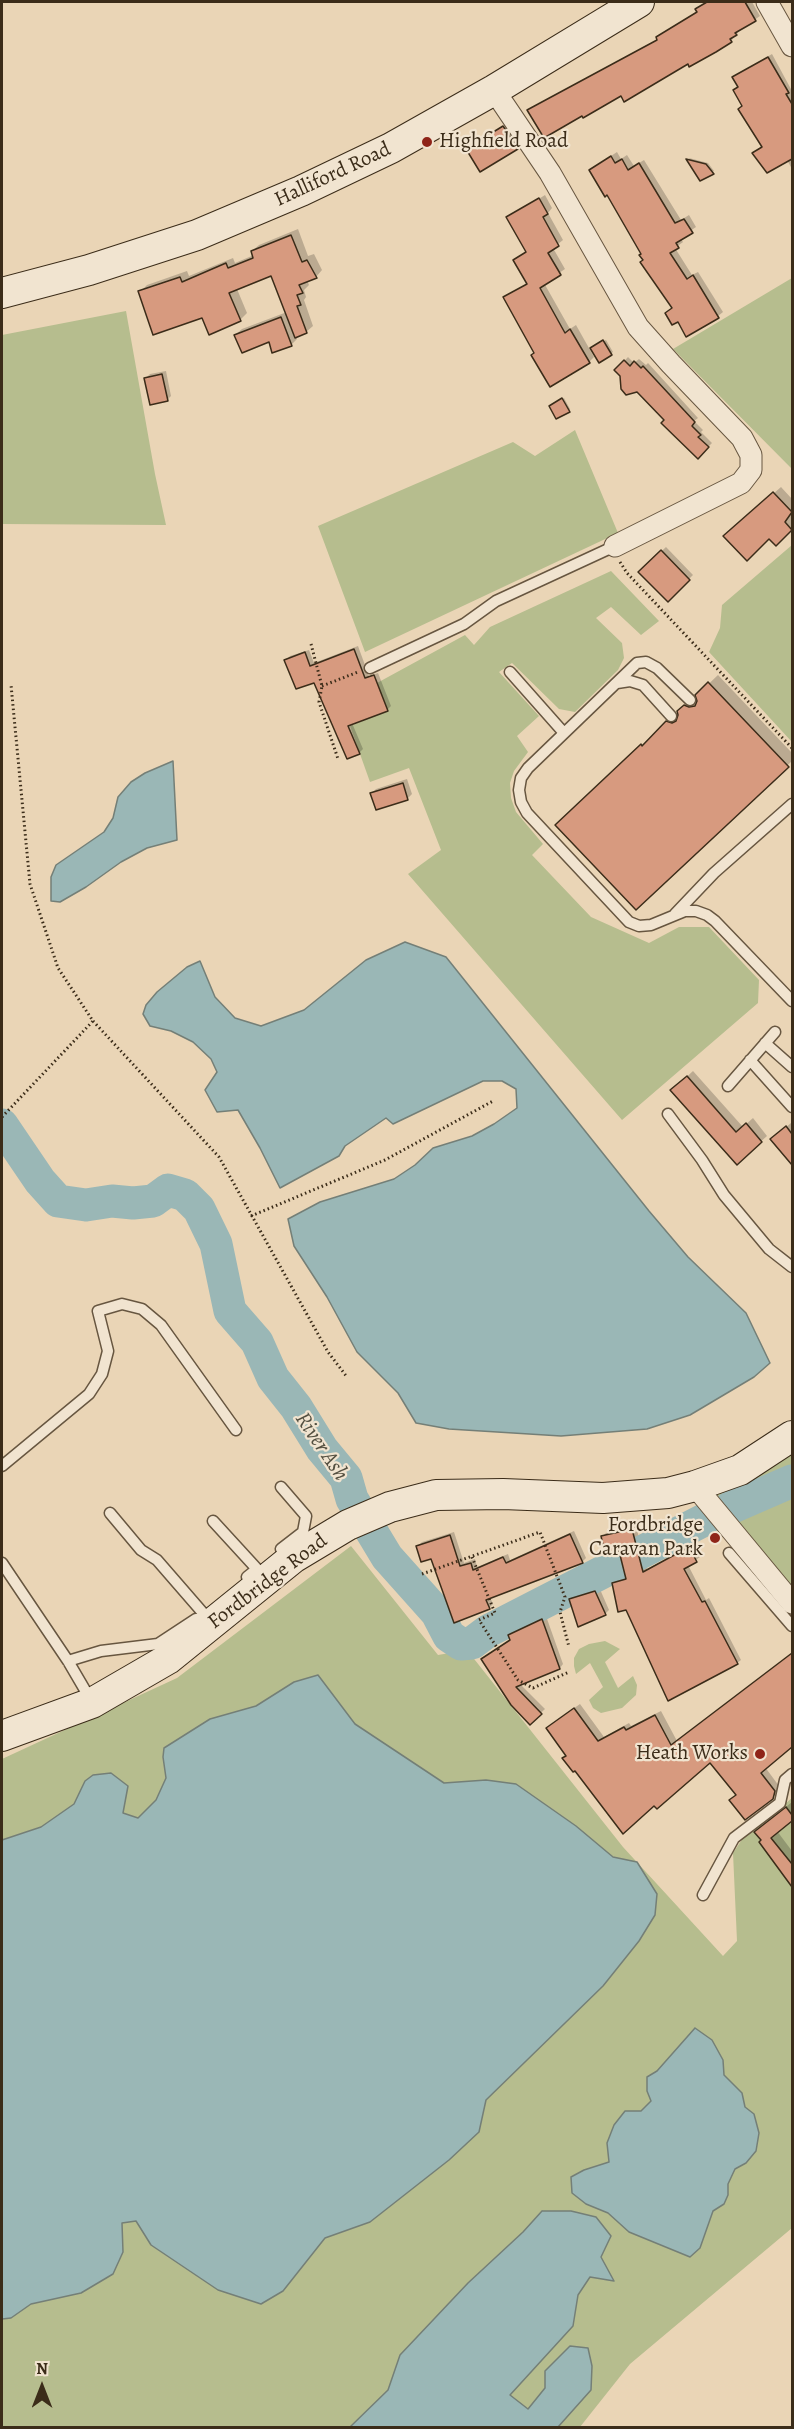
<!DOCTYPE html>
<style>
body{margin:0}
#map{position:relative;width:794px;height:2429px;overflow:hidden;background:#ead5b6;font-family:Alegreya,serif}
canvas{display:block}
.frame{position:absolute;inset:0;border:3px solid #3b2c19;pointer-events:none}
.north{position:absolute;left:12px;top:2357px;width:60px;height:60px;-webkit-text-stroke:4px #f1e4d0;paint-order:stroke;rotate:0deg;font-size:16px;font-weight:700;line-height:24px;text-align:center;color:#3b2c19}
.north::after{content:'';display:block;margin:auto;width:21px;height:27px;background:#3b2c19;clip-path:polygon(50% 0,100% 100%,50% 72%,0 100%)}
</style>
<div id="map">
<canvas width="794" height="2429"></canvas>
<div class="frame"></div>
<div class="north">N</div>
</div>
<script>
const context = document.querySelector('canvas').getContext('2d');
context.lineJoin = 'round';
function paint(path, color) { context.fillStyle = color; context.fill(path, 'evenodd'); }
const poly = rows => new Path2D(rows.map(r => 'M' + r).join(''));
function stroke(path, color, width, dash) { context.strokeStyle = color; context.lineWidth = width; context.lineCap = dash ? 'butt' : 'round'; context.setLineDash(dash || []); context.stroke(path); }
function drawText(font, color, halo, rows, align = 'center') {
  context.font = font + ' Alegreya,serif'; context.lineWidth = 4.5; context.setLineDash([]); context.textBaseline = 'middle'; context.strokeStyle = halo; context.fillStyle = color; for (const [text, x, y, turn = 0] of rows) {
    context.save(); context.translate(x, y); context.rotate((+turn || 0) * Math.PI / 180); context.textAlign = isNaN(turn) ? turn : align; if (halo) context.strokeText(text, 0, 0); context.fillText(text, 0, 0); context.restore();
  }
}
paint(poly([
 [792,278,792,469,673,349],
 [126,311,155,474,166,525,2,524,2,335],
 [575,430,618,533,365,652,318,526,513,442,535,456],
 [792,545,792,742,709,652,720,628,722,605],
 [611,571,659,621,641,635,611,607,596,618,622,643,624,658,618,670,575,712,559,709,512,663,499,672,539,716,517,736,528,752,514,771,510,783,511,798,516,812,543,844,532,855,591,917,649,943,679,927,709,927,759,980,758,1003,622,1120,408,874,441,850,409,768,370,782,350,726,387,711,377,683,465,635,474,645,490,627],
 [792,1441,792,1604,702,1495],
 [351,1546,438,1655,467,1650,623,1847,723,1956,737,1941,733,1853,743,1838,792,1798,792,2228,630,2364,580,2427,2,2427,2,1759,177,1678],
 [605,1641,620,1649,605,1662,618,1688,633,1676,637,1685,636,1695,622,1708,601,1713,593,1708,589,1700,603,1687,590,1663,576,1674,574,1666,574,1658,579,1649,589,1644]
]), '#b6bd8e');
const water = poly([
 [173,761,177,840,147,848,121,862,86,887,60,902,51,901,51,877,56,865,104,832,113,818,118,797,131,782,145,773,173,761],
 [405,942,446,957,649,1211,688,1257,746,1313,770,1363,754,1377,690,1415,647,1429,561,1436,449,1429,416,1423,398,1393,357,1352,327,1297,294,1246,288,1219,320,1202,394,1179,415,1165,433,1148,472,1136,494,1124,517,1108,516,1089,502,1081,483,1081,393,1124,386,1118,345,1146,339,1156,280,1188,260,1148,238,1110,217,1112,205,1090,217,1072,211,1059,193,1042,171,1031,150,1026,143,1014,146,1005,157,992,187,967,200,961,215,997,235,1018,261,1026,304,1010,366,960,405,942],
 [318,1675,355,1724,444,1783,486,1780,516,1784,576,1826,613,1857,637,1862,657,1894,655,1915,639,1941,603,1986,486,2100,479,2132,449,2160,370,2222,325,2238,283,2291,261,2304,218,2290,151,2245,136,2221,122,2223,123,2252,113,2274,81,2293,31,2304,11,2318,2,2319,2,1840,41,1827,74,1804,85,1781,93,1775,111,1773,128,1786,123,1813,138,1818,156,1800,166,1778,163,1757,164,1748,210,1719,256,1706,294,1682,318,1675],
 [695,2028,712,2040,723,2060,724,2075,742,2093,745,2107,754,2114,759,2133,756,2151,746,2163,735,2169,728,2184,728,2195,724,2204,713,2211,700,2248,690,2257,629,2232,608,2213,586,2204,572,2193,571,2177,584,2170,609,2162,607,2143,614,2125,625,2111,641,2111,651,2101,647,2091,647,2077,657,2071,695,2028],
 [542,2211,571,2211,596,2217,611,2236,601,2257,614,2281,590,2277,578,2295,573,2326,510,2395,528,2409,545,2388,545,2371,570,2346,588,2348,592,2366,591,2390,558,2427,350,2427,388,2390,400,2355,468,2283,523,2232,542,2211]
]);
paint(water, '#9ab7b6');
stroke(water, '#747f77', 1.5);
paint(poly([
 [707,2,752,2,760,16,741,29,731,41,621,94,529,111,534,106,658,39,662,33,698,11,697,9],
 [772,54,792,91,792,169,787,160,754,153,763,146,735,90,739,86,738,74],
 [508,123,522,144,480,170,467,149],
 [617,152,621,159,627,155,634,166,644,160,681,220,689,215,696,227,680,238,683,242,675,248,692,275,698,272,723,312,718,316,678,320,666,313,673,307,607,193,590,170],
 [689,158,708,163,714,171,700,179],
 [545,195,552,208,548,213,563,240,553,248,565,269,544,283,570,329,576,325,594,357,589,362,535,353,505,297,528,283,515,260,527,251,508,218],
 [298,229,308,256,314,254,322,270,316,277,307,280,309,285,304,290,306,297,304,300,313,326,306,332,296,336,297,339,291,345,235,335,242,329,287,312,272,274,237,289,247,313,240,320,203,317,140,292,147,285,187,271,189,276,233,258,235,263,254,255,252,251,259,245],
 [606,340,613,352,600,360,594,347],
 [628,357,634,363,639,359,646,365,648,363,698,418,694,421,703,430,701,432,712,443,698,457,666,419,616,370],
 [166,371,171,396,167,400,146,378,150,374],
 [564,398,570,409,569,411,552,404],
 [781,487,792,499,791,515,792,528,776,544,770,537,732,530],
 [666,547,693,575,668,600,640,572],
 [358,646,369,676,378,673,391,706,387,710,352,723,363,749,359,753,315,681,286,660,290,656,309,650,314,663],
 [718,675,792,753,792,761,636,908,566,816,676,713,680,715,679,712,694,697,698,699,697,695],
 [407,779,412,794,407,799,372,793,376,789],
 [693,1071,743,1127,753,1118,767,1136,737,1163,678,1085],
 [791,1123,792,1125,792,1162,772,1139],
 [636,1526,647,1569,693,1545,700,1557,688,1565,706,1600,709,1598,741,1660,737,1663,627,1608,613,1584,617,1580,627,1577,620,1549,602,1537,606,1533],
 [574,1531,586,1558,582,1562,490,1597,493,1604,489,1608,418,1546,422,1542,454,1532,464,1563,475,1559,477,1567,508,1554,510,1560],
 [599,1587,609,1610,605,1614,571,1600,575,1596],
 [546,1616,563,1664,560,1668,520,1684,545,1709,530,1723,486,1656,512,1639,510,1635,514,1631],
 [792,1654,792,1745,765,1767,779,1786,778,1792,772,1798,738,1794,710,1761,567,1756,553,1723,580,1704,604,1737,629,1723,631,1726,661,1711,677,1741],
 [792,1802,792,1819,777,1831,792,1851,791,1882,763,1840,762,1826]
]), '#0003');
stroke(poly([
 [2,1125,40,1181,58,1201,86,1205,112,1201,133,1203,153,1201,168,1190,185,1195,199,1209,216,1244,230,1311,257,1342,273,1378,296,1407,322,1449,346,1478,352,1499,387,1557,437,1613,449,1636,461,1644,472,1643,488,1631,704,1520],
 [730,1508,792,1481]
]), '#9ab7b6', 33);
const building = poly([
 [707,2,745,2,756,21,735,33,737,35,730,39,732,42,716,52,689,67,688,64,624,102,621,96,583,118,582,116,544,138,527,110,657,40,656,37,697,12,695,9,707,2],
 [768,57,789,93,786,94,792,104,792,159,767,173,752,153,762,147,738,109,742,106,733,90,738,87,732,77,768,57],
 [503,126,518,149,480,172,466,149,503,126],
 [611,156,615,163,622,159,628,170,639,163,675,223,684,219,693,233,676,243,679,248,670,253,687,279,693,275,719,318,686,337,678,322,672,325,665,313,672,308,640,262,643,260,639,255,641,254,607,195,605,197,589,170,611,156],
 [686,159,706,164,714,174,700,181,686,159],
 [539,198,548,214,543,217,559,246,548,253,561,275,540,288,565,333,570,329,590,363,550,387,531,355,534,353,503,297,527,284,513,260,526,252,506,217,539,198],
 [291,235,302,262,307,260,317,278,299,285,303,293,297,295,301,305,297,306,307,333,295,338,271,276,229,293,241,321,209,335,202,318,153,335,138,291,180,277,182,282,226,263,228,268,253,258,251,251,291,235],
 [281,317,292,346,272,353,269,342,242,353,234,335,281,317],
 [603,340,612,355,599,363,590,348,603,340],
 [624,360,630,366,634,361,641,368,643,366,695,422,692,426,701,435,698,437,709,447,698,459,661,423,664,420,637,392,626,395,621,389,620,376,614,370,624,360],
 [162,374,168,401,150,405,144,378,162,374],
 [562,398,570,412,556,419,549,406,562,398],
 [773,492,792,512,785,522,792,530,776,546,769,539,747,561,723,536,773,492],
 [661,550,690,580,668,602,638,572,661,550],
 [354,649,365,678,374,675,388,711,348,726,360,754,347,759,314,683,296,689,284,660,305,652,310,666,354,649],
 [708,682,789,767,636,910,555,825,641,744,642,746,666,721,672,723,676,721,678,715,677,711,684,705,689,707,695,706,697,701,695,695,708,682],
 [403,783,408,800,376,810,370,793,403,783],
 [687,1076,736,1132,746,1123,762,1142,737,1165,670,1090,687,1076],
 [786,1126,792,1134,792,1165,770,1139,786,1126],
 [632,1529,643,1572,689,1547,697,1562,684,1569,702,1602,705,1601,738,1664,668,1701,626,1610,618,1612,612,1583,626,1579,619,1551,605,1554,601,1536,632,1529],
 [570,1534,583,1563,486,1600,490,1609,454,1623,431,1559,421,1562,416,1546,450,1535,460,1566,471,1563,473,1570,503,1557,506,1563,570,1534],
 [595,1591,606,1615,578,1627,569,1599,595,1591],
 [542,1619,560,1669,516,1687,542,1714,530,1725,511,1705,481,1659,510,1640,508,1635,542,1619],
 [792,1653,792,1747,761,1773,775,1791,773,1799,745,1820,729,1800,736,1795,710,1763,657,1809,654,1806,623,1834,575,1771,573,1772,562,1758,566,1756,546,1728,574,1708,598,1741,624,1727,626,1730,655,1715,671,1745,792,1653],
 [786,1807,792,1815,792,1821,771,1838,792,1864,792,1887,759,1842,761,1840,754,1832,786,1807]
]);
paint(building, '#d79a7f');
stroke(building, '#3b2c19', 1.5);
const lane = poly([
 [370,668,464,624,496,601,615,546],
 [510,672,564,733],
 [617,683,630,681,643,685,671,716],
 [690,700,657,668,646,662,637,663,528,768,521,778,519,790,521,802,527,813,629,922,639,926,651,925,685,911,696,911,707,915,715,921,792,1001],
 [675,914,714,873,792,804],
 [765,1043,792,1067],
 [750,1060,792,1107],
 [728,1086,775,1032],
 [668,1114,702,1160,724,1195,769,1249,792,1267],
 [2,1466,89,1394,102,1374,108,1351,98,1311,122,1304,142,1309,161,1325,236,1430],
 [281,1487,306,1516,303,1532,281,1549],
 [110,1513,141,1550,157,1560,203,1613],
 [213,1521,257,1569,247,1577],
 [729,1553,792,1626],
 [2,1563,68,1661,92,1702],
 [68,1661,101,1651,158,1644,196,1619],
 [703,1895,734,1838,780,1803,785,1780,792,1774]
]);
const street = poly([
 [767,2,792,46],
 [494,90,550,173,638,327,671,364,742,438,751,455,751,470,741,483,615,546],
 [695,1486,792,1603]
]);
const secondary = poly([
 [2,293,89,270,197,235,301,191,391,148,494,90,639,2],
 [2,1736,92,1703,168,1659,293,1558,348,1525,390,1507,436,1495,503,1494,603,1498,668,1493,695,1486,740,1470,792,1436]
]);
stroke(lane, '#675640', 13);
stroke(street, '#675640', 23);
stroke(secondary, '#3b2c19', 32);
stroke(poly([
 [620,562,627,573,792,748],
 [311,644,322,686,319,702,338,759],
 [322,686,358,672],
 [93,1021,219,1157,328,1352,347,1377],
 [2,1117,93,1021,58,968,30,884,11,685],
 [251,1216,385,1160,493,1101],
 [472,1557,495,1613,479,1620,518,1680,533,1688,569,1672],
 [422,1574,540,1532,565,1597,560,1612,569,1647]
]), '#3b2c19', 3, [1.5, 3]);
stroke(lane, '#f1e4d0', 10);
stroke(street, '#f1e4d0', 21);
stroke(secondary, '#f1e4d0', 30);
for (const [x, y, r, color] of [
 [427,142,6,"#8f2418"],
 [715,1538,6,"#8f2418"],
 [760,1754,6,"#8f2418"]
]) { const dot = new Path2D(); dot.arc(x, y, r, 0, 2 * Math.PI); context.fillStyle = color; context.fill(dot); stroke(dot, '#f1e4d0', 2); }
drawText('21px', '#3b2c19', '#f1e4d0', [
 ["Highfield Road",439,142,"left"],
 ["Fordbridge",703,1526],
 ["Caravan Park",703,1550],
 ["Heath Works",748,1754]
], 'right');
drawText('21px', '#3b2c19', '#f1e4d0', [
 ["Halliford Road",333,175,-25],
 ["Fordbridge Road",268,1582,-37]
]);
drawText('italic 22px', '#534f40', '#f1e4d0', [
 ["River Ash",321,1447,56]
]);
</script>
